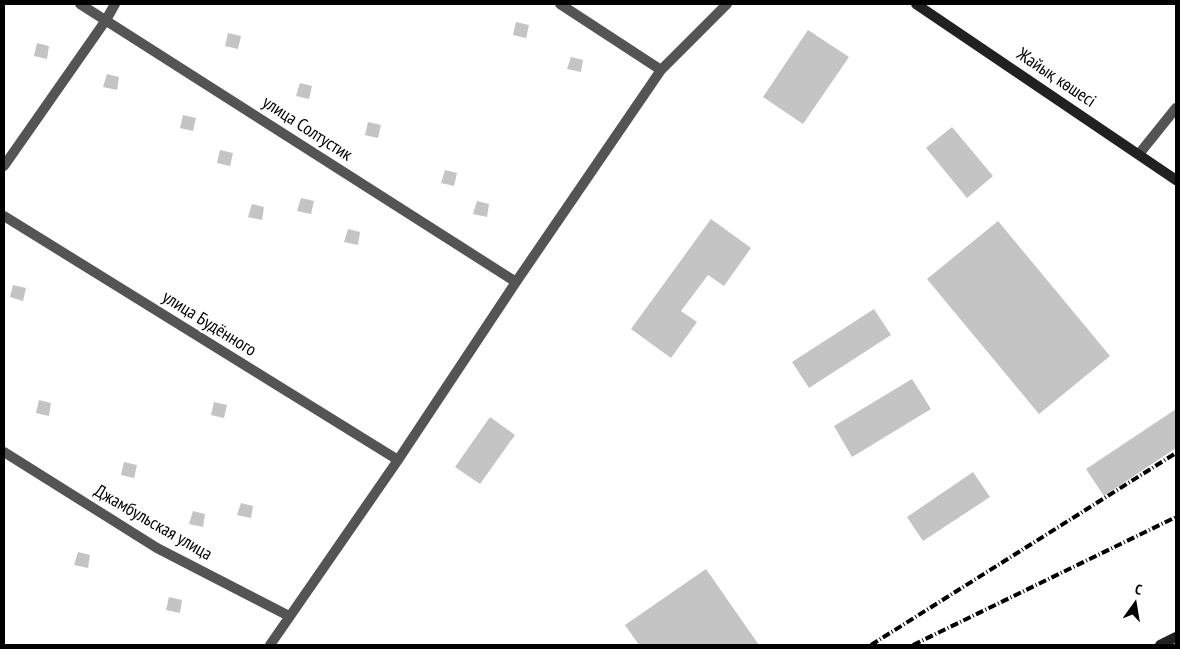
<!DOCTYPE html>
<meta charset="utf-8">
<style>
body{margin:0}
#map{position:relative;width:1180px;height:649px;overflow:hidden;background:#fff;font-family:"PT Sans Narrow",sans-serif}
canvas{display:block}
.frame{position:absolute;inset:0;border:5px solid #000;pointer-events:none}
.north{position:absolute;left:1110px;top:579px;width:50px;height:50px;-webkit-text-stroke:4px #fff;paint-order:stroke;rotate:13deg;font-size:14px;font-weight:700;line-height:20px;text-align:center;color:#000}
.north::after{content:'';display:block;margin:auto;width:18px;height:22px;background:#000;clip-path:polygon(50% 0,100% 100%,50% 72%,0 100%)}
</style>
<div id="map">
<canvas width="1180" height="649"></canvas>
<div class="frame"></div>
<div class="north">С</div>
</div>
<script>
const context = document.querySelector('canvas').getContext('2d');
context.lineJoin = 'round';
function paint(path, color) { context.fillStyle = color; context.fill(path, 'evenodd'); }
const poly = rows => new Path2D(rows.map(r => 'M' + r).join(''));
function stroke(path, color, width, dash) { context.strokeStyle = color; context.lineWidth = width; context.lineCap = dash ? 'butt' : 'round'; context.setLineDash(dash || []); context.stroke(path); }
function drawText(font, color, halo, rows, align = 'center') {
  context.font = font + ' "PT Sans Narrow",sans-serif'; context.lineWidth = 5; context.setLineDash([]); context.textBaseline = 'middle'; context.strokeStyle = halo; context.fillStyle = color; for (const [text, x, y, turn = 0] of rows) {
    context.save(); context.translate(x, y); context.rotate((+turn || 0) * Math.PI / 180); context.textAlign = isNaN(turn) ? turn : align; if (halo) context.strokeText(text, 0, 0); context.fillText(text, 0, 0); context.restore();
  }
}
paint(poly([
 [516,22,529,25,526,38,513,35],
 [808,30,849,57,803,124,763,97],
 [228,33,241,36,238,49,225,46],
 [37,43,49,46,47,59,34,56],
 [571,57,583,60,581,72,567,69],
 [107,74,119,77,117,90,103,87],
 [300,83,312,86,309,99,296,96],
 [183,115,196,118,193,131,180,128],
 [368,122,381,125,378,138,365,135],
 [952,127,993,176,967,198,926,148],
 [220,150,233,153,230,166,217,163],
 [445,170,457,173,454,186,441,183],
 [301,198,314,201,311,214,297,211],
 [477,201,489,204,487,217,473,214],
 [252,204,264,207,262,220,248,217],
 [711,219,751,248,724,286,708,275,681,311,697,322,671,358,631,329],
 [998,221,1110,356,1039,414,927,279],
 [348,229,360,232,358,245,344,242],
 [13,285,26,288,23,301,10,297],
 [874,309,891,335,809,388,792,362],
 [912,379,931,409,852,457,834,426],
 [39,400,51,403,49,416,36,413],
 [214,402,227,405,224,418,211,415],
 [1176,409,1176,448,1104,496,1086,469],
 [490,417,515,435,480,484,455,467],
 [124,462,137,465,134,478,121,475],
 [973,472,990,497,923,541,907,517],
 [241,503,253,506,251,518,237,515],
 [193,511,205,514,203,527,189,524],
 [78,552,90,555,88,568,74,565],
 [706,569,759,645,639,645,625,625],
 [169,597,182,600,180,613,166,610]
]), '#c4c4c4');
stroke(poly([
 [1139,154,1176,108]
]), '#545454', 10);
stroke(poly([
 [80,4,516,282],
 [560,4,661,70],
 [4,166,106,20,115,4],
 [4,216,398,460],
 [4,452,157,548,289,616],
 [270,645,398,460,516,282,661,70,727,4]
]), '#545454', 10);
stroke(poly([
 [916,4,1176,180],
 [1160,645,1176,637]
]), '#212121', 10);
stroke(poly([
 [871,645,1176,453],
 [913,645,1176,517]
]), '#000', 4, [8, 2.5, 1, 2.5]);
drawText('18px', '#000', '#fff', [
 ["Жайық көшесі",1056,78,34],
 ["улица Солтустик",307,129,33],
 ["улица Будённого",209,324,32],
 ["Джамбульская улица",153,523,30]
]);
</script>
